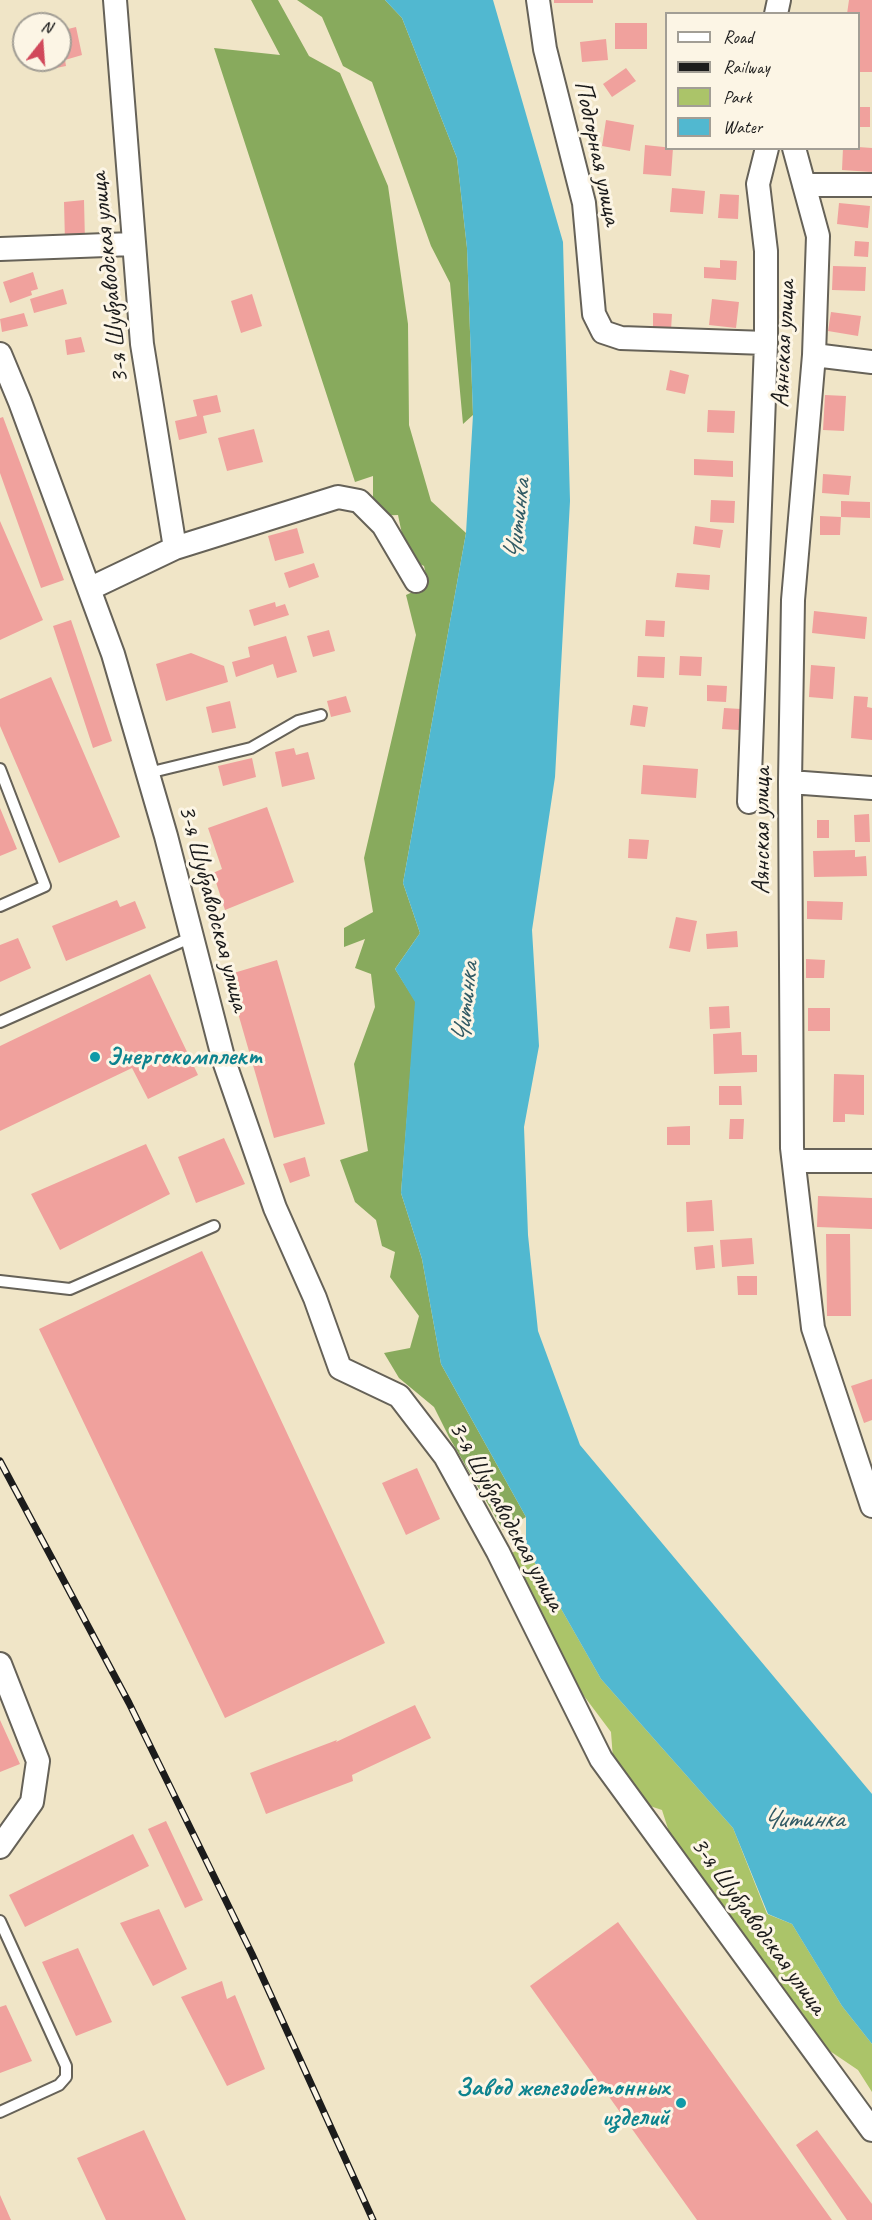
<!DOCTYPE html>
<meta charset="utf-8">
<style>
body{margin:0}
#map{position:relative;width:872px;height:2220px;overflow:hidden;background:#f0e5c7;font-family:Caveat,sans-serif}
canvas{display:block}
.legend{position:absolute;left:665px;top:12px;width:195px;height:138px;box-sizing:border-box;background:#fcf5e5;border:2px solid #a29e95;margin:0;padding:8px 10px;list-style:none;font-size:18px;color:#1c1c1c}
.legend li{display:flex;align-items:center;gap:12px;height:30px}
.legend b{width:30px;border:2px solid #a29e95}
.north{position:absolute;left:12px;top:12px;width:60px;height:60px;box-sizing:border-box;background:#fcf5e5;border:2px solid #a29e95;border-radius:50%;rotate:17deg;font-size:16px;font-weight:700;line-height:24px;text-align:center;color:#1c1c1c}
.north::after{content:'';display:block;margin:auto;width:21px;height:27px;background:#d1495b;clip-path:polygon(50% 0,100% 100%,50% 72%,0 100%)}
</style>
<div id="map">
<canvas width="872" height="2220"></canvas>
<ul class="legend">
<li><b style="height:8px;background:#fff"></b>Road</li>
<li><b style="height:8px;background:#1c1c1c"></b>Railway</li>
<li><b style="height:16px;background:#abc469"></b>Park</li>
<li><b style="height:16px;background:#51b8d0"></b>Water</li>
</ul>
<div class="north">N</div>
</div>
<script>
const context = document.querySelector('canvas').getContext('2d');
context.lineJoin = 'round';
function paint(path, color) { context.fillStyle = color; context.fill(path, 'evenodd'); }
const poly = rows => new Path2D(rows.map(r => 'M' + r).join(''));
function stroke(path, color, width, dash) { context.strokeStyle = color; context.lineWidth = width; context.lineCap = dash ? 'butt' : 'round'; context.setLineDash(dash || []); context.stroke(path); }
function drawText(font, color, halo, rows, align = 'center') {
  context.font = font + ' Caveat,sans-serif'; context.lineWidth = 6; context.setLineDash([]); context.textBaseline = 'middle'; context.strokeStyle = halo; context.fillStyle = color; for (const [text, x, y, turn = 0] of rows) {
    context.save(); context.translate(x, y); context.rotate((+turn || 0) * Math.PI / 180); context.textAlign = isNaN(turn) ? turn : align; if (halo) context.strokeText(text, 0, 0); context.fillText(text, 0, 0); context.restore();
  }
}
paint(poly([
 [526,1547,601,1679,733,1828,767,1914,792,1924,842,2006,872,2044,872,2092,858,2070,824,2047,670,1835,662,1810,647,1805,613,1759,611,1732,575,1684,509,1554]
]), '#abc469');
paint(poly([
 [251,0,278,0,309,56,340,73,388,186,408,324,409,425,431,501,466,533,403,883,420,933,395,969,416,1002,401,1193,422,1259,441,1364,526,1517,503,1530,449,1437,434,1407,399,1378,384,1353,410,1348,419,1316,390,1277,395,1252,382,1246,376,1220,355,1202,340,1160,368,1151,354,1064,375,1007,371,974,355,968,365,939,344,947,344,928,373,912,364,858,416,635,406,595,428,585,424,566,407,558,398,515,373,516,373,476,355,482,214,48,280,55],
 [297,0,385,0,402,18,457,158,467,248,473,415,463,424,450,283,431,246,372,82,343,66,322,17]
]), '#88aa5d');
paint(poly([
 [385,0,493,0,563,242,570,501,555,777,532,930,539,1046,524,1127,528,1235,538,1331,580,1445,872,1794,872,2044,842,2006,792,1924,768,1914,733,1828,601,1679,526,1547,526,1517,441,1364,422,1259,401,1193,415,1002,395,969,420,933,403,883,466,533,473,415,467,248,457,158,402,18]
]), '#51b8d0');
paint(poly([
 [554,0,593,0,593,3,554,3],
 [849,0,872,0,872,72,858,72,858,14,847,14],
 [615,23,647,23,647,49,615,49],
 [76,27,82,55,65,60,66,66,51,69,49,60,60,60,60,31],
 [606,39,608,60,582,62,580,42],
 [626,68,636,81,612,97,603,84],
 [858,107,870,107,870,127,858,127],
 [606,120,634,125,630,151,602,146],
 [645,145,673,148,671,176,643,174],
 [858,147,872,148,872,172,842,170,843,148],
 [672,188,705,191,703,214,670,212],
 [720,194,739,195,738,219,718,218],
 [84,200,85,242,65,242,64,202],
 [839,203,870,206,868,228,837,224],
 [855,241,869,242,868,257,854,256],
 [720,260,737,261,736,280,704,278,704,267,720,268],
 [833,266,866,267,865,291,832,290],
 [33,272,38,289,31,291,32,295,10,303,3,282],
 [63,289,67,304,34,313,30,299],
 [252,294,262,326,241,333,231,301],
 [712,299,739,302,736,328,709,325],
 [831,312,861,316,858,336,828,331],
 [24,313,28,326,2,332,0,319],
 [653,313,672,314,671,330,653,329],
 [81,337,85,352,67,355,65,340],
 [670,370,689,375,685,394,666,390],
 [217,395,221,412,203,416,207,433,179,440,175,421,197,416,193,400],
 [825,395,846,396,844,431,823,430],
 [708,410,735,411,734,433,707,432],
 [3,417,64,580,41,588,0,473,0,418],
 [254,429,263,462,227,471,218,438],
 [694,459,733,461,733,477,694,475],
 [823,474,851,476,849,495,822,493],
 [711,500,735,501,734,523,710,522],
 [841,501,870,502,870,518,841,517],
 [820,516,841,517,840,535,820,535],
 [0,521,43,620,0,640],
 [695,526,723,530,720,548,693,544],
 [297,528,304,553,275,561,268,536],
 [314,563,319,577,289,588,284,573],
 [677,573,710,575,709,590,675,587],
 [275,602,276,607,285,604,289,615,254,626,249,610],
 [814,611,867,617,865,639,812,633],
 [71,620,112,741,93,748,53,626],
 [646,620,665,621,664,637,645,636],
 [329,630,335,651,313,657,307,636],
 [286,636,297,672,277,678,273,664,236,677,232,662,250,657,248,647],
 [191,653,224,666,228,682,166,701,156,664],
 [638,656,665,657,664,678,637,677],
 [680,656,702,657,701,676,679,675],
 [811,665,835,667,833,699,809,697],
 [51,677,120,837,59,863,0,726,0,699],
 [707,685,727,686,726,702,707,701],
 [346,696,351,712,331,717,327,701],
 [854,696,868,697,867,707,872,708,872,740,851,738],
 [230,701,236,728,212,733,206,707],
 [633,705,648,707,645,727,630,725],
 [724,708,741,709,739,730,722,729],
 [294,748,296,755,308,752,315,779,282,787,275,752],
 [252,758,256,777,223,786,218,766],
 [643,765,698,769,696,798,641,794],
 [267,807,294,882,225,910,213,873,222,869,208,828],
 [0,808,17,849,0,856],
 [869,814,870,842,855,842,854,815],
 [817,820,829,820,829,838,817,838],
 [629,839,649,840,647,859,628,858],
 [855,850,855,857,866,856,867,876,814,877,813,851],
 [117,900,120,907,135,901,146,928,66,961,52,926],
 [807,901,843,902,842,920,807,919],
 [676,917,697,921,690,952,669,948],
 [737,931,738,947,707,949,706,934],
 [18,938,31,968,0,982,0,945],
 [806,959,825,960,824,978,806,978],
 [277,960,325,1124,274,1138,227,975],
 [150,974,198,1075,148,1099,132,1068,0,1131,0,1046],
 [729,1006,730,1028,710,1029,709,1007],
 [808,1008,830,1008,830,1031,808,1031],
 [741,1032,742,1055,757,1055,757,1072,714,1074,713,1034],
 [834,1074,864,1075,864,1115,845,1114,845,1122,833,1122],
 [719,1086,741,1086,742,1105,719,1105],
 [730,1119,744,1119,743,1139,729,1139],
 [690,1126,690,1145,667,1145,667,1127],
 [224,1138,245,1184,196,1203,178,1157],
 [146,1144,170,1194,60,1250,31,1194],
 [305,1157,310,1176,290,1183,283,1164],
 [818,1196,872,1198,872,1229,817,1227],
 [712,1200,714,1231,687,1232,686,1202],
 [826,1234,850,1234,851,1316,827,1316],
 [752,1238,754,1264,722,1267,720,1240],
 [713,1245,715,1268,696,1270,694,1247],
 [202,1251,385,1643,225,1718,39,1329],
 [737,1276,757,1276,757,1295,738,1295],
 [872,1379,872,1420,864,1423,851,1386],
 [417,1468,440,1519,406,1535,382,1483],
 [415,1705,431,1738,352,1775,353,1781,266,1814,250,1773,337,1740,336,1742],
 [0,1720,20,1764,0,1772],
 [166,1821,203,1900,185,1908,148,1829],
 [133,1834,149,1866,25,1927,9,1895],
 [159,1909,187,1969,153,1986,120,1923],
 [618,1922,832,2220,697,2220,530,1986],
 [78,1948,112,2022,76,2036,42,1962],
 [222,1981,227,1999,235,1995,265,2069,227,2086,181,1997],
 [6,2005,32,2061,0,2073,0,2007],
 [144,2130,186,2220,106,2220,77,2158],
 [817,2130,872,2204,872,2220,847,2220,796,2145],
 [0,2195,11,2220,0,2220]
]), '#f0a19d');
const service = poly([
 [0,769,45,886,0,906],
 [148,773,251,748,298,721,321,715],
 [0,1022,192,937],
 [0,1281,70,1289,214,1226],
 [0,1921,66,2066,66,2077,59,2085,0,2112]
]);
const minor = poly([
 [115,0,142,344,175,548],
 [538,0,545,49,584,203,594,314,603,332,621,338,766,343],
 [776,14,779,0],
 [794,148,818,236,814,355,793,600,790,782,792,1148,813,1328,872,1506],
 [804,185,872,185],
 [0,249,133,244],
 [0,354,20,402,113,654,166,836,224,1061,275,1208,315,1298,340,1368,399,1396,445,1456,498,1552,601,1759,872,2130],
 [814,355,872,362],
 [89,589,175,548,338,497,359,501,383,525,416,581],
 [790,782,872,788],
 [749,802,766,343,766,251,758,184,767,148],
 [794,1161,872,1161],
 [0,1664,38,1761,32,1802,0,1847]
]);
stroke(service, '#666258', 14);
stroke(minor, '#666258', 26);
stroke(service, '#fff', 10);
stroke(minor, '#fff', 22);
const rail = poly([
 [0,1461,129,1703,252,1954,373,2220]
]);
stroke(rail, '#1c1c1c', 7);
stroke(rail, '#fcf5e5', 4.5, [14]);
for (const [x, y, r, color] of [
 [95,1057,6,"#0f9aa8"],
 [681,2103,6,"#0f9aa8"]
]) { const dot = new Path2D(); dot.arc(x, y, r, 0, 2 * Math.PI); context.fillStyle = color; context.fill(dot); stroke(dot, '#fcf5e5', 2); }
drawText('26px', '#1c1c1c', '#fcf5e5', [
 ["Подгорная улица",597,153,78],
 ["3-я Шубзаводская улица",110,278,-96],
 ["Аянская улица",784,344,-87],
 ["Аянская улица",762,831,-90],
 ["3-я Шубзаводская улица",213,908,75],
 ["3-я Шубзаводская улица",506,1516,61],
 ["3-я Шубзаводская улица",758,1926,54]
]);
drawText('bold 26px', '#0d838f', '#fcf5e5', [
 ["Энергокомплект",107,1057],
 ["Завод железобетонных",669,2088,"right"],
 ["изделий",669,2118,"right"]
], 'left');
drawText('italic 27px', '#315a64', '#fcf5e5', [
 ["Читинка",518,520,-84],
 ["Читинка",466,1003,-84],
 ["Читинка",803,1820]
]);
</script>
